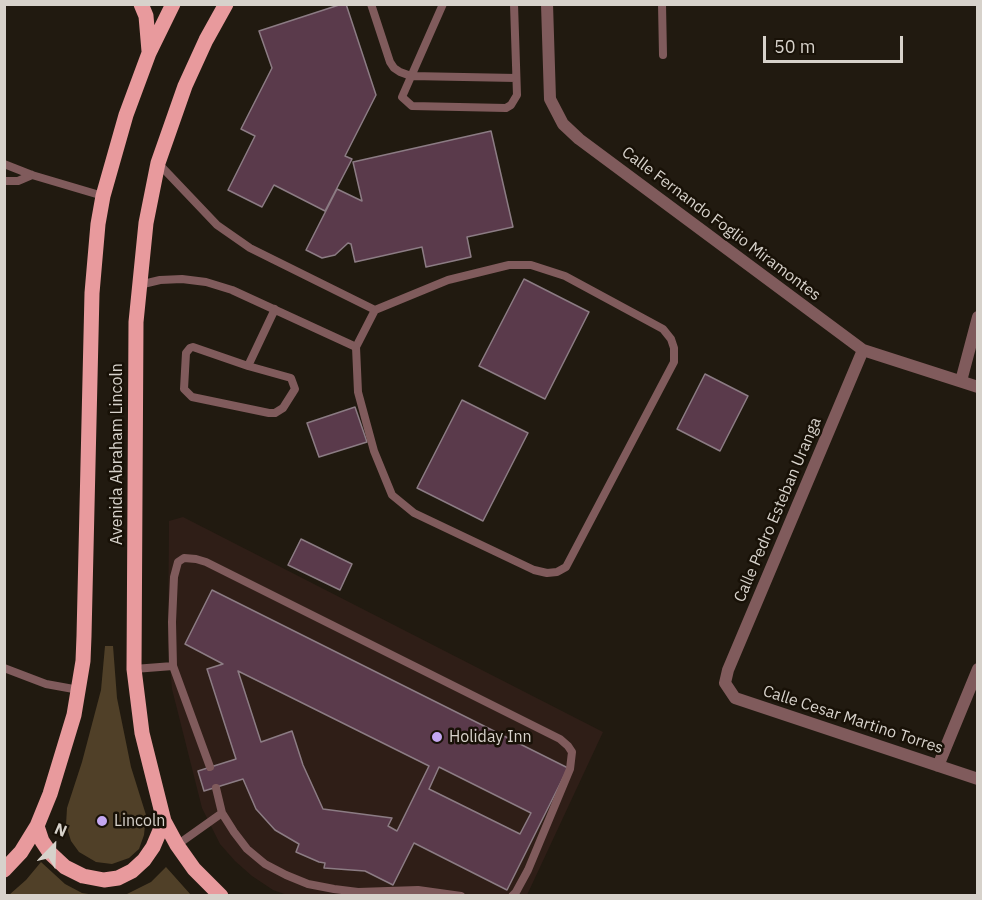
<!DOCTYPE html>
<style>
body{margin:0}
#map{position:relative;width:982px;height:900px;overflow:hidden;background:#211a10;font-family:"IBM Plex Sans",sans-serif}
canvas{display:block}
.frame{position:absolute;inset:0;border:6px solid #d7d2cb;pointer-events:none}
.north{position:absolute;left:24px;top:816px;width:60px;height:60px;-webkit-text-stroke:4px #181107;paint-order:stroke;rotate:23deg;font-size:16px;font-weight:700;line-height:24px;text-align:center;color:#d7d2cb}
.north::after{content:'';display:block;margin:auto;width:21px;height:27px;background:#d7d2cb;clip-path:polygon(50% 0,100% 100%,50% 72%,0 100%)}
.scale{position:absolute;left:763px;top:36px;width:140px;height:27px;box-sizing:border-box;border:3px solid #d7d2cb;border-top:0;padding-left:8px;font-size:18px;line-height:21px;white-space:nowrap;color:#d7d2cb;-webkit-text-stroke:4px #181107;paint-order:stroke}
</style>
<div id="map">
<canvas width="982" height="900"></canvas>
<div class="frame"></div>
<div class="north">N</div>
<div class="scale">50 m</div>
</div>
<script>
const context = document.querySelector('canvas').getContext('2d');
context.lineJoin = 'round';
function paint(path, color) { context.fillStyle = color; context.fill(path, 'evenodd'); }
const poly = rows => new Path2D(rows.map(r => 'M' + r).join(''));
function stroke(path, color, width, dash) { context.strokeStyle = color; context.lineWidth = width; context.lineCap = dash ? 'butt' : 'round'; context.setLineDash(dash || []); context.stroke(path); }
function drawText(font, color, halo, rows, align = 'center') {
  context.font = font + ' "IBM Plex Sans",sans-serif'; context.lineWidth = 5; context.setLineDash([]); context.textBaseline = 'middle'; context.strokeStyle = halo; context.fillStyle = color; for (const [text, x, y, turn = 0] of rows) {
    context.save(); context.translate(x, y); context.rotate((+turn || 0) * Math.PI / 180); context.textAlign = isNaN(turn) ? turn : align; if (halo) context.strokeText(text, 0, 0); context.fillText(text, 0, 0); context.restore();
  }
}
paint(poly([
 [183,517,603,732,527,895,287,895,273,890,252,876,235,861,220,844,202,808,172,689,168,642,169,521]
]), '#2f1e17');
paint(poly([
 [105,646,113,646,117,698,131,767,146,815,144,835,139,849,129,858,112,864,96,862,79,852,71,841,66,825,67,808,82,762,101,690],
 [41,862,65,884,82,893,95,895,9,895,26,880],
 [166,867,191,895,125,895,151,882]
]), '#504028');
const building = poly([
 [342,4,346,4,376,95,345,156,352,159,325,211,274,185,262,207,228,190,255,136,241,129,272,68,259,31,342,4],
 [491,131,513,227,467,237,471,257,426,267,422,247,355,262,351,244,348,243,335,255,322,258,306,250,337,189,362,201,353,162,491,131],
 [524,279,589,312,545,399,479,366,524,279],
 [705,374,748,396,720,451,677,429,705,374],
 [462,400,528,433,483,521,417,488,462,400],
 [355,407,367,442,319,457,307,423,355,407],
 [301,539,352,564,340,590,288,565,301,539],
 [212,590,568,768,507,890,414,843,393,885,365,871,324,868,325,863,319,862,296,852,299,844,275,830,256,809,243,779,204,791,198,771,236,759,207,669,223,664,185,644,212,590],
 [238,671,429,766,397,831,388,826,392,818,323,809,303,765,292,731,261,742,238,671],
 [439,767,531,813,520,834,429,789,439,767]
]);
paint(building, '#5a3a4b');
stroke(building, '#8c7c84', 1.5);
stroke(poly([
 [371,4,390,62,394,68,400,72,411,76,516,78],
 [443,4,402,97,412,106,506,108,511,105,517,95,514,4],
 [662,4,663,55],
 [158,163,217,225,250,248,375,310],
 [4,164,32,175,103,196],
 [4,181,18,181,32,175],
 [509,265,531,265,565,276,663,329,671,339,674,348,674,362,566,567,557,572,547,573,534,570,414,513,392,495,374,451,358,392,356,347,375,310,448,280,509,265],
 [139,285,160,280,182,279,206,282,232,290,356,347],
 [248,366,193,347,190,348,186,353,184,389,192,397,269,413,275,413,283,408,295,389,291,378,248,366,275,309],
 [4,668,46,684,79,690],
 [134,669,173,666],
 [210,767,173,666,172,622,174,577,178,562,184,558,196,559,206,562,560,739,568,746,572,752,570,769,528,870,516,892,512,896],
 [216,788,222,813,234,832,247,849,265,864,286,875,308,884,334,889,358,892,418,890,461,896],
 [177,845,222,813]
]), '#805b5c', 8);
stroke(poly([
 [547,4,550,99,563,124,579,139,863,350,978,387],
 [863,350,728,670,725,683,735,698,978,779],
 [961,381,978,317],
 [938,766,978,669]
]), '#805b5c', 12);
stroke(poly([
 [141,4,146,16,149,51],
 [37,826,42,841,50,853,65,867,83,876,104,880,118,878,132,871,144,860,153,847,164,821],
 [4,870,21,852,37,826,50,794,74,715,83,661,84,636,92,293,98,224,103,196,126,115,149,53,173,4],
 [221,896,194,869,177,845,164,821,142,733,134,669,136,322,146,223,158,163,185,86,206,40,226,4]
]), '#e89a9d', 15);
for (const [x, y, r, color] of [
 [437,737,6,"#c4a7f1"],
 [102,821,6,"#c4a7f1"]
]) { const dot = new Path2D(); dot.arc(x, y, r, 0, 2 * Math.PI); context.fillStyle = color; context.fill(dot); stroke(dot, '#181107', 2); }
drawText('16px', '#d7d2cb', '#181107', [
 ["Calle Fernando Foglio Miramontes",721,224,37],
 ["Avenida Abraham Lincoln",117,454,-90],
 ["Calle Pedro Esteban Uranga",778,510,-67],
 ["Calle Cesar Martino Torres",853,720,18]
]);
drawText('16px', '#d7d2cb', '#181107', [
 ["Holiday Inn",449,737],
 ["Lincoln",114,821]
], 'left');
</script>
